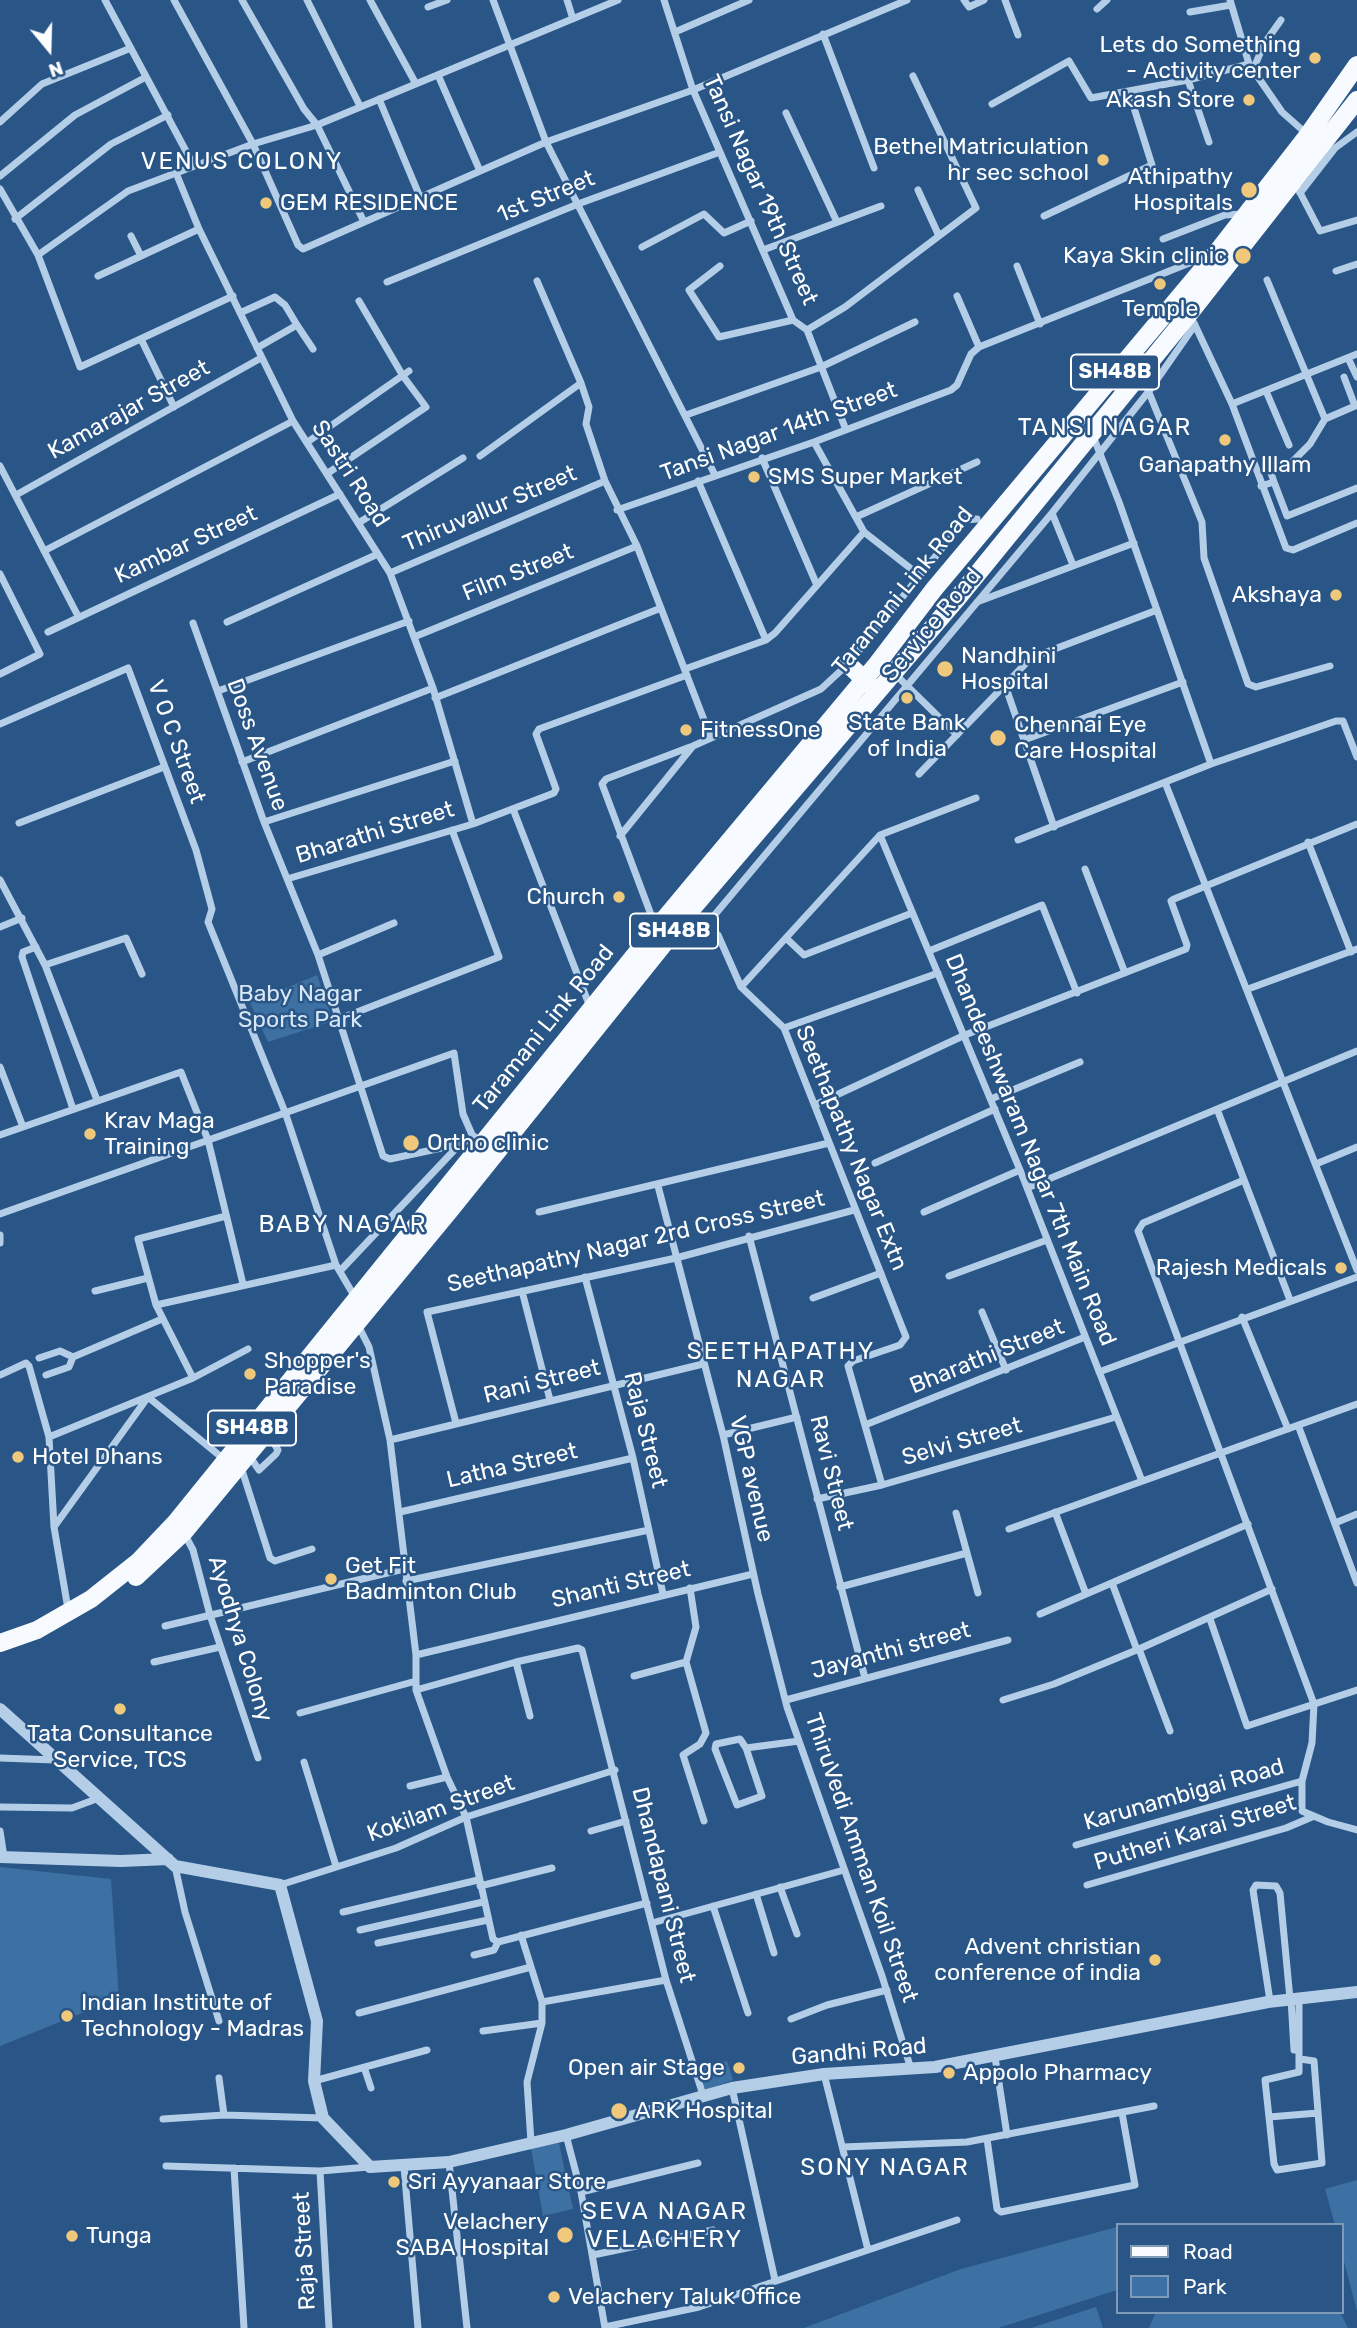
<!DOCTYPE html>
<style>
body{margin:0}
#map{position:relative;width:1357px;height:2328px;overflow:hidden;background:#295687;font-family:Rubik,sans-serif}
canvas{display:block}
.legend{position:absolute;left:1116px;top:2223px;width:228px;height:91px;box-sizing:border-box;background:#295687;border:2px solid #7f9ab7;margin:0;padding:9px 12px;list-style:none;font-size:21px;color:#fff}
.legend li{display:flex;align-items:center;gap:14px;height:35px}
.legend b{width:35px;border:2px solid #7f9ab7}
.north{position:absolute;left:14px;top:14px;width:70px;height:70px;-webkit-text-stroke:5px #295687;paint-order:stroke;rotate:161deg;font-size:19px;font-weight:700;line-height:28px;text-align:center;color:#fff}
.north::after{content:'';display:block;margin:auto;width:24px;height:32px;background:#fff;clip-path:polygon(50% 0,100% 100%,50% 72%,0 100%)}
</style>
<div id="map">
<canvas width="1357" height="2328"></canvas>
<ul class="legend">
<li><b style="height:9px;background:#f7fafe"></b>Road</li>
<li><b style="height:19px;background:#3e71a3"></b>Park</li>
</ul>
<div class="north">N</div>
</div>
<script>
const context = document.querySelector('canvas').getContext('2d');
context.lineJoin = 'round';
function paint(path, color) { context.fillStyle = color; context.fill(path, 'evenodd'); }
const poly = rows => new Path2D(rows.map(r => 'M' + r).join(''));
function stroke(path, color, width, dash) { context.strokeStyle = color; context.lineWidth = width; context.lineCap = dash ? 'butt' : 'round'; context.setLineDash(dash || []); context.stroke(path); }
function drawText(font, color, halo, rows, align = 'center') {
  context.font = font + ' Rubik,sans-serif'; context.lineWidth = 5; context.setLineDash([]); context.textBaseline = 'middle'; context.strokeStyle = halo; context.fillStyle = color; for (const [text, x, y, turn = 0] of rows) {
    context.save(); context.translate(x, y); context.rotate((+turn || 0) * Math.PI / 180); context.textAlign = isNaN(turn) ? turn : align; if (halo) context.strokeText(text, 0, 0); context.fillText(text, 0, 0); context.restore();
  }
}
paint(poly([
 [317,975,333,1021,268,1042,250,1003],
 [0,1867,111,1879,119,1998,0,2046],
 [727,2061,733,2080,703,2091,697,2069],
 [559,2143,573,2209,543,2216,531,2148],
 [1357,2180,1357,2311,1341,2250,1341,2225,1335,2225,1325,2189],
 [1117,2227,1117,2290,998,2328,804,2328,961,2269],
 [1096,2307,1103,2328,1031,2328],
 [1156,2312,1340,2312,1348,2328,1149,2328]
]), '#3e71a3');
stroke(poly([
 [105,0,194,166],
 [174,0,253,144,298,245,303,249,546,142,693,90,907,0],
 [242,0,304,109,317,125,364,222],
 [307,0,360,106],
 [370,0,416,84],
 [493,0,546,142,715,475],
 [567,0,573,19],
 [664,0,693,90,793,320,807,330,846,430],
 [964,0,969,7,984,0],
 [1005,0,1018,35],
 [1230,0,1249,64,1282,112,1308,135],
 [428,7,447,0],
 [1097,9,1107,0],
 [1190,12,1231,5],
 [675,32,749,0],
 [823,34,874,168],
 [1253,70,1264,44,1281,20],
 [438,75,480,171],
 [1188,80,1209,142],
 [379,99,420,197],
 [992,104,1069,61,1091,98,1188,80,1249,64],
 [786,113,837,222],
 [0,122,42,84,131,48],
 [0,176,75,115,146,77],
 [1294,181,1320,231,1357,220],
 [0,189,38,255,80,367,233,296],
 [918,190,939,236],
 [1300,193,1335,148,1357,132],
 [1044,216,1152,165,1129,92],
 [15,219,111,144,168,115],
 [131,236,141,256],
 [1163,239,1225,215,1243,214],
 [642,247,704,214,724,233,751,221],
 [763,250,881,206],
 [38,255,128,191,176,173],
 [720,266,689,290,719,337,793,320],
 [1017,266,1040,324],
 [1336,271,1357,264],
 [98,276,199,229],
 [1267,280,1325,419,1310,444,1292,462,1270,470,1274,482],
 [537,281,581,383,589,407,586,424,605,481,637,546,711,738],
 [387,282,578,204,720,152],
 [957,296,979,347],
 [240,313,275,297,285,305,297,325,257,348],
 [1194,323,1232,404,1286,548,1293,550,1357,523],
 [297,325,313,349],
 [807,330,845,307,976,208,913,76],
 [141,339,174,407],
 [1348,358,1357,377],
 [1141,373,1202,522,1204,558,1248,684,1256,687,1330,666],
 [1266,391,1289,445],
 [1232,404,1357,354],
 [686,415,821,367,915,322],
 [1325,419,1355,406,1344,377],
 [1093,436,1119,502,1211,764],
 [309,441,409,371],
 [814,442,864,532,919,575],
 [480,456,581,383],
 [762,458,816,583],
 [0,466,78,616],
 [328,473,426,407,403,376,359,301],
 [698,481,766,640],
 [1261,486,1274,482,1287,516,1357,488],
 [16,495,261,358],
 [617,510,814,442,951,390,957,385,971,354,979,347,1207,256],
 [1052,513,1073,565],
 [856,517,977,462],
 [360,522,463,458],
 [44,551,293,421],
 [390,573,605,481],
 [0,574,40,654,0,674],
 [977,602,1134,543],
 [227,622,378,554],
 [193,623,264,822,318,955,383,1156,390,1159,460,1144],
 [48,632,340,494],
 [414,637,637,546],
 [685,669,766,640,775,633,864,532],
 [894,673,957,735],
 [1005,685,1054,827],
 [218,691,409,621],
 [435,698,661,608],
 [0,724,128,668,196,850,212,909,208,922,285,1112,336,1265,356,1299],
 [1024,740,1183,682],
 [242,762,433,688],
 [919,774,1031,658,1157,610],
 [1166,785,1357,1270],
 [513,809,590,1007],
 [264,822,455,761],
 [19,823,164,767],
 [473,824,433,688,390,573,293,421,199,229,176,173,253,144,317,125,618,0],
 [880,835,1020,1170,1142,1481],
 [620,836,693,746,821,689,848,664,965,520,977,519],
 [1018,840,1211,764,1336,721,1343,721,1357,757],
 [1308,842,1351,952],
 [1085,869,1125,973],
 [287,879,473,824,554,793,556,789,536,734,539,729,687,675],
 [0,880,45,965,97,1100],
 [691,911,718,935,741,987,784,1028,906,1337,900,1345,853,1361,848,1366,882,1485],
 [707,924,1052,513,1149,391,1195,325],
 [0,927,22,918],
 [656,928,602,784,606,779,690,747],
 [787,939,804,955,912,913],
 [36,947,23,952,22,957,73,1109],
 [929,951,1042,905,1077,993],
 [318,955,394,923],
 [45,965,126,938,142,974],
 [741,987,880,835,976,798],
 [1248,989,1357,949],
 [339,1019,499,957,452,830],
 [784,1028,938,973],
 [0,1067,23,1127],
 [991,1099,1080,1062],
 [815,1105,965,1035,1186,949,1187,945,1171,901,1174,899,1357,824],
 [1217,1109,1290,1300],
 [0,1135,181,1072,208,1140,243,1284],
 [875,1163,995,1109],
 [1316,1164,1357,1147],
 [1244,1180,1143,1223,1138,1231,1314,1704,1312,1743,1302,1781,1302,1811,1328,1822,1357,1830],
 [658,1186,723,1435,758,1594,787,1707,882,1976,911,2069],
 [1027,1188,1357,1051],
 [539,1212,829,1143],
 [924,1212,1020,1170],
 [0,1214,454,1053,463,1114,473,1137],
 [0,1235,0,1243],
 [749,1236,865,1678],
 [340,1271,460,1144,475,1137],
 [949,1276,1047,1240],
 [585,1277,633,1458,663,1594],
 [95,1291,148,1278],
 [522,1291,550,1400],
 [813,1298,881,1273],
 [156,1305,336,1265],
 [982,1312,1006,1370],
 [1242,1317,1288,1429],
 [357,1323,369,1347,390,1440,416,1655,416,1690,447,1777,466,1817,493,1939,498,1942,647,1903],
 [39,1358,60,1351,73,1357],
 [1099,1372,1357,1277],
 [0,1375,26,1363,29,1366,49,1437],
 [46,1375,69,1367,73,1357,162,1319],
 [193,1378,156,1305,138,1239,226,1216],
 [456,1423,427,1312,676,1258,854,1210],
 [865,1425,1085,1337],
 [1298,1425,1357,1583],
 [723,1435,797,1417],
 [390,1440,703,1364],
 [248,1454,259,1470,276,1454,278,1450,267,1432],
 [241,1467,270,1558,275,1561,312,1549],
 [817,1499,882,1485,1116,1417],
 [400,1512,633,1458],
 [1055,1512,1086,1594],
 [956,1513,978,1593],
 [1335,1523,1357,1514],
 [54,1527,148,1397,225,1460],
 [1009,1529,1357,1404],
 [184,1533,193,1550,210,1615,258,1758],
 [406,1581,649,1530],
 [1112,1583,1137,1650],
 [840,1587,967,1553],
 [690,1588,696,1627,686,1662,706,1733,700,1744,683,1755,704,1821],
 [68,1609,54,1527,49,1437,193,1378,248,1349],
 [1040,1614,1248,1524],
 [1210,1619,1247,1726,1357,1690],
 [165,1626,404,1569],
 [1139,1649,1170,1731],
 [416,1655,753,1574],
 [154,1662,220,1647],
 [516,1662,530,1716],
 [634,1676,686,1662],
 [416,1690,516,1662,578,1648,582,1650,666,1980,703,2095],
 [786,1700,1008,1640],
 [1003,1700,1054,1684,1139,1649,1272,1589],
 [300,1713,416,1681],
 [746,1748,762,1796,737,1805,715,1749,716,1744,740,1739,746,1748,799,1741],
 [0,1758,55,1760],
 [304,1762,336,1866],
 [410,1786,447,1777],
 [0,1807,72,1808,99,1798],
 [0,1831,4,1857],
 [591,1831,626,1821],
 [1076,1845,1302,1781],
 [175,1866,185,1912,219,2021],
 [280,1885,396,1848,466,1817,615,1770],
 [1087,1885,1286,1828,1312,1817],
 [480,1886,552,1868],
 [780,1887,797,1934],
 [756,1894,774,1953],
 [713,1906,748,2013],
 [343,1912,478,1880],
 [652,1923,844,1870],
 [360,1930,483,1902],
 [521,1935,542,2002,542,2023,527,2082,531,2142],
 [378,1943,488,1920],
 [474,1955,494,1950,498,1942],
 [1299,1998,1299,2072,1265,2080,1274,2164,1277,2170,1322,2163,1314,2061,1300,2059],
 [1291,1999,1294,2050],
 [1270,2001,1253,1890,1256,1885,1276,1886,1280,1893,1290,1999],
 [542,2002,666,1980],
 [359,2013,531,1967],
 [791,2019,827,2005,887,1990],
 [483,2031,542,2023],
 [995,2057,1007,2135],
 [364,2067,371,2088],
 [824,2074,868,2250],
 [219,2078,224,2115],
 [314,2081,427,2050],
 [732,2088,775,2280],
 [1269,2117,1318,2113],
 [163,2119,224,2115,323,2118],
 [566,2135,581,2192,605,2328],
 [987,2139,997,2209,1001,2212,1135,2185,1122,2113],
 [843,2147,967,2142,1154,2106],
 [449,2162,467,2328],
 [166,2166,320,2171,369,2167],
 [404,2167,418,2328],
 [234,2168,244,2328],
 [320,2171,329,2328],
 [581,2192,698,2163],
 [593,2255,713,2230],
 [605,2327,699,2307,957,2220]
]), '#b5cee8', 7);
stroke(poly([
 [0,1709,175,1866,280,1885,317,2021,314,2081,323,2118,370,2167,449,2162,566,2135,732,2088,824,2074,935,2067,1268,2002,1357,1992],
 [0,1857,121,1861,168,1859]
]), '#b5cee8', 12);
stroke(poly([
 [848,664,872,687],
 [136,1577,184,1532,451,1209,691,910,956,600,1189,314,1357,100],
 [0,1643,37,1630,91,1599,139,1561,176,1522,656,929,877,664,935,588,1217,252,1308,135,1357,65]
]), '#f7fafe', 18);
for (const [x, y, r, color] of [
 [1315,58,7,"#efc87c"],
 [1249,100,7,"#efc87c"],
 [1103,160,7,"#efc87c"],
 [1249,190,9,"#efc87c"],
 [266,203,7,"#efc87c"],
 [1243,256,9,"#efc87c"],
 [1160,284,7,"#efc87c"],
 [1225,440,7,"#efc87c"],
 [754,477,7,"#efc87c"],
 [1336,595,7,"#efc87c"],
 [945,669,9,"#efc87c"],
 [907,698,7,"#efc87c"],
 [686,730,7,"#efc87c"],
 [998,738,9,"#efc87c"],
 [619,897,7,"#efc87c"],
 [90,1134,7,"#efc87c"],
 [411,1143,9,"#efc87c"],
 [1341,1268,7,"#efc87c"],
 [250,1374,7,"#efc87c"],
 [18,1457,7,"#efc87c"],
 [331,1579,7,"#efc87c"],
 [120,1709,7,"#efc87c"],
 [1155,1960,7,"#efc87c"],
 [67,2016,7,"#efc87c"],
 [739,2068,7,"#efc87c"],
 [949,2073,7,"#efc87c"],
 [619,2111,9,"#efc87c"],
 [394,2182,7,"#efc87c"],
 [565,2235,9,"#efc87c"],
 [72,2236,7,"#efc87c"],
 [554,2297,7,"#efc87c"]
]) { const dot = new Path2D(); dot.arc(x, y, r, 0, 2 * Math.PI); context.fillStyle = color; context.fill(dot); stroke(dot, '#295687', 2.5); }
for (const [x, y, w] of [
 [1115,372,88],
 [674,931,88],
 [252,1428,88]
]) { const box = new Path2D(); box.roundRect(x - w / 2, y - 17.5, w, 35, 5); context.fillStyle = '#295687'; context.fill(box); stroke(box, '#fff', 2); }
drawText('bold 21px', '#fff', null, [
 ["SH48B",1115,372],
 ["SH48B",674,931],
 ["SH48B",252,1428]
]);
drawText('23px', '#fff', '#295687', [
 ["Lets do Something",1301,45,"right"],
 ["- Activity center",1301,71,"right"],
 ["Akash Store",1235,100,"right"],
 ["Bethel Matriculation",1089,147,"right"],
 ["hr sec school",1089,173,"right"],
 ["Athipathy",1233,177,"right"],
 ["Hospitals",1233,203,"right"],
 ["GEM RESIDENCE",280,203],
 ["Kaya Skin clinic",1227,256,"right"],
 ["Temple",1160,309,"center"],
 ["Ganapathy Illam",1225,465,"center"],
 ["SMS Super Market",768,477],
 ["Akshaya",1322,595,"right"],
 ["Nandhini",961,656],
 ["Hospital",961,682],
 ["State Bank",907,723,"center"],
 ["of India",907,749,"center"],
 ["Chennai Eye",1014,725],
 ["Care Hospital",1014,751],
 ["FitnessOne",700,730],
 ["Church",605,897,"right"],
 ["Krav Maga",104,1121],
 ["Training",104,1147],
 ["Ortho clinic",427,1143],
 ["Rajesh Medicals",1327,1268,"right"],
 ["Shopper's",264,1361],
 ["Paradise",264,1387],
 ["Hotel Dhans",32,1457],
 ["Get Fit",345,1566],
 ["Badminton Club",345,1592],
 ["Tata Consultance",120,1734,"center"],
 ["Service, TCS",120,1760,"center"],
 ["Advent christian",1141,1947,"right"],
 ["conference of india",1141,1973,"right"],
 ["Indian Institute of",81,2003],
 ["Technology - Madras",81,2029],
 ["Open air Stage",725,2068,"right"],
 ["Appolo Pharmacy",963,2073],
 ["ARK Hospital",635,2111],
 ["Sri Ayyanaar Store",408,2182],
 ["Velachery",549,2222,"right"],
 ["SABA Hospital",549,2248,"right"],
 ["Tunga",86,2236],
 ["Velachery Taluk Office",568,2297]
], 'left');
drawText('23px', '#fff', '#295687', [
 ["Tansi Nagar 19th Street",760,190,66],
 ["1st Street",546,197,-22],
 ["Kamarajar Street",129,410,-29],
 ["Tansi Nagar 14th Street",779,432,-20],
 ["Sastri Road",350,474,57],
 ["Thiruvallur Street",490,509,-23],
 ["Kambar Street",186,545,-25],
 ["Film Street",518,573,-22],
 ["Taramani Link Road",903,591,-51],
 ["Service Road",932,625,-50],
 ["V O C Street",176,742,70],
 ["Doss Avenue",257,745,70],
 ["Bharathi Street",375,833,-17],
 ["Taramani Link Road",544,1029,-51],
 ["Seethapathy Nagar Extn",851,1148,68],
 ["Dhandeeshwaram Nagar 7th Main Road",1030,1150,68],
 ["Seethapathy Nagar 2rd Cross Street",636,1242,-13],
 ["Bharathi Street",987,1357,-22],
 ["Rani Street",542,1382,-14],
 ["Raja Street",645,1430,76],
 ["Selvi Street",962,1442,-16],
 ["Latha Street",512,1466,-13],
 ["Ravi Street",831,1473,76],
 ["VGP avenue",751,1479,77],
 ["Shanti Street",621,1585,-13],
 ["Ayodhya Colony",240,1639,73],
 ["Jayanthi street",891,1651,-15],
 ["Karunambigai Road",1184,1795,-16],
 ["Kokilam Street",441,1809,-20],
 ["Putheri Karai Street",1195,1833,-17],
 ["ThiruVedi Amman Koil Street",861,1858,71],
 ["Dhandapani Street",663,1885,76],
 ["Gandhi Road",859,2052,-5],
 ["Raja Street",305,2251,-93]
]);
drawText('23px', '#d8e7f6', '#295687', [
 ["Baby Nagar",300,994],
 ["Sports Park",300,1020]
]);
context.letterSpacing = '2px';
drawText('24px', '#fff', '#295687', [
 ["VENUS COLONY",242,162],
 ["TANSI NAGAR",1105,428],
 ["BABY NAGAR",343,1225],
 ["SEETHAPATHY",781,1352],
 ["NAGAR",781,1380],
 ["SONY NAGAR",885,2168],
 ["SEVA NAGAR",665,2212],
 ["VELACHERY",665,2240]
]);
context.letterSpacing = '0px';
</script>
